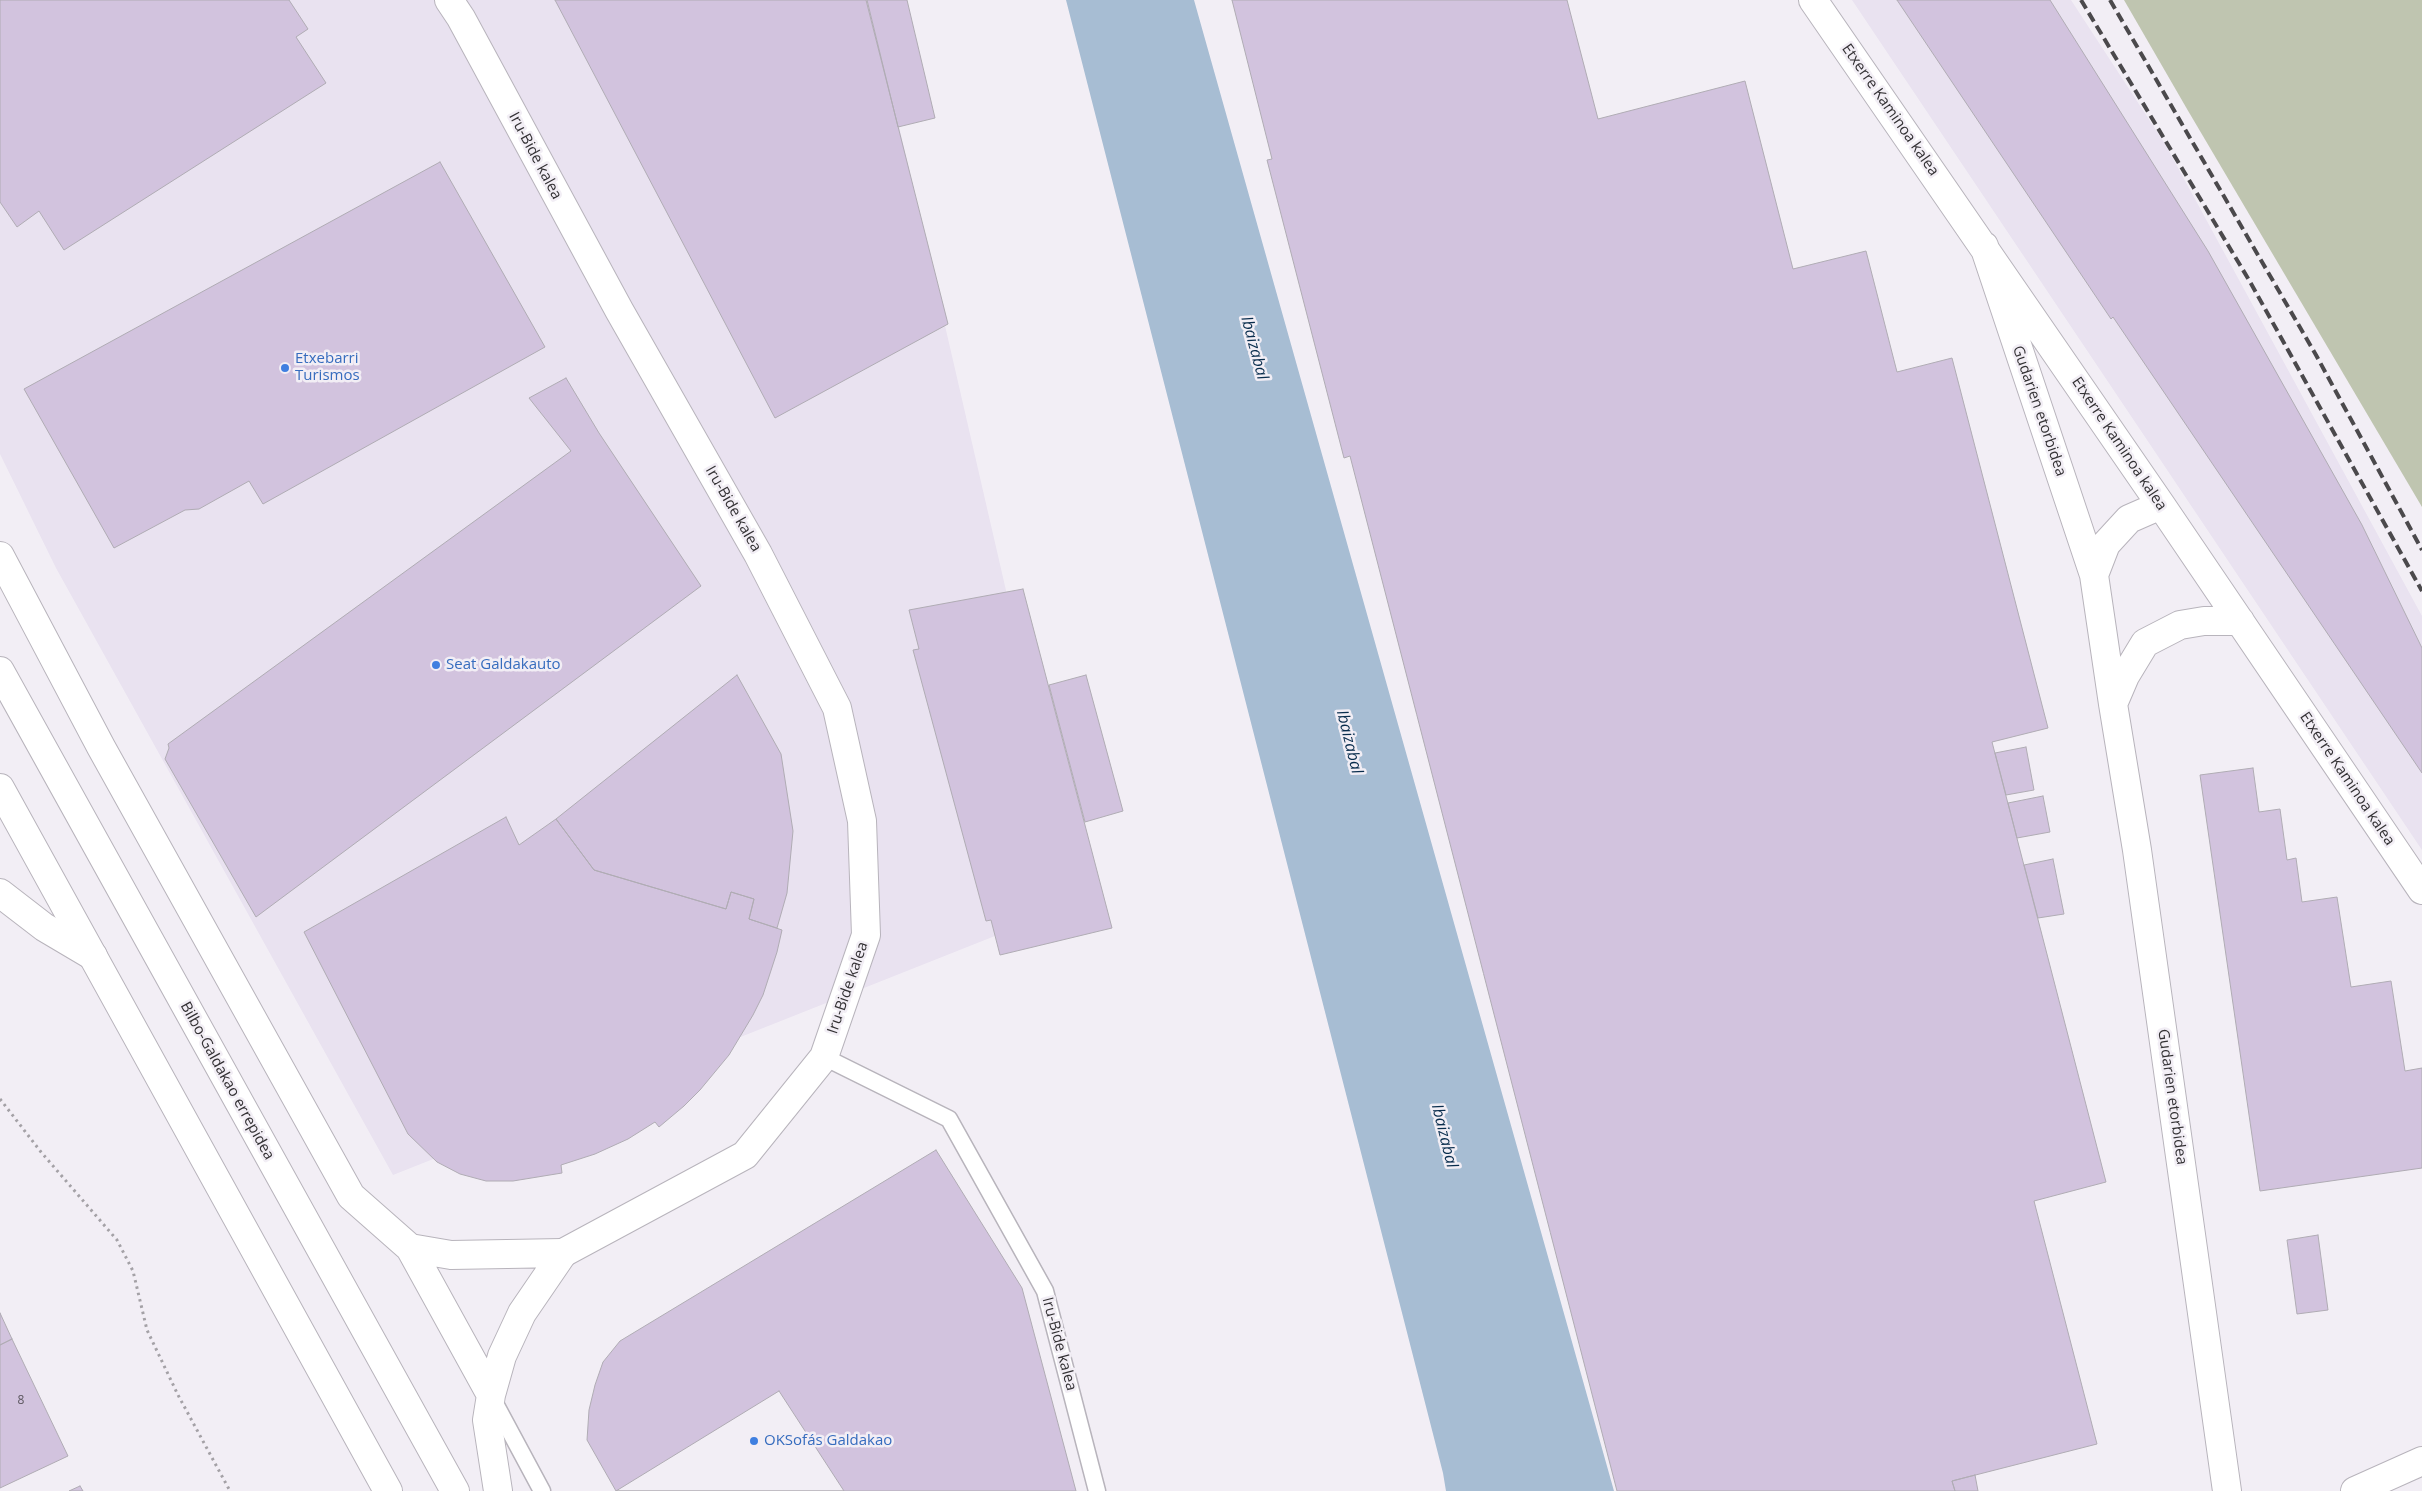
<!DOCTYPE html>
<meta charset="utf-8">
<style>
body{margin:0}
canvas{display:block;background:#f2eef5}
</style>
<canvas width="2422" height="1491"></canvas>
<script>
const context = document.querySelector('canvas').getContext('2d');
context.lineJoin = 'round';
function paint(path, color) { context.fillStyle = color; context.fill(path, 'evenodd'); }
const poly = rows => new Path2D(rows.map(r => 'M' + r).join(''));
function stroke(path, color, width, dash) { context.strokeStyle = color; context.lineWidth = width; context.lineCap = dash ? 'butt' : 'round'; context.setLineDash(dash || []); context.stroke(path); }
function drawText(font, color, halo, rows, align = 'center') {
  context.font = font + ' "Open Sans",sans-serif'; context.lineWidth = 5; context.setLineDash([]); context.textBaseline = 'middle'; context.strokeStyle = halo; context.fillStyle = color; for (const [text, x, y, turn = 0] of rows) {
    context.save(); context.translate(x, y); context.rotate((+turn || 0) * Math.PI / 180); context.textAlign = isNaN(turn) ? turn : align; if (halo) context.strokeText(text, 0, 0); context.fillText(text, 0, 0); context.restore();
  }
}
paint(poly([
 [0,0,870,0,1078,903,393,1175,56,568,0,454],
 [1852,0,2071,0,2165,144,2422,616,2422,850]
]), '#e9e2f0');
paint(poly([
 [2124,0,2422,0,2422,507,2187,109]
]), '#bfc5b0');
paint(poly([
 [1066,0,1194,0,1614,1491,1446,1491,1443,1473]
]), '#a7bdd3');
const building = poly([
 [0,0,289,0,308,29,296,37,326,83,64,250,39,211,17,227,0,202,0,0],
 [555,0,866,0,948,324,775,418,555,0],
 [867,0,907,0,935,118,898,127,867,0],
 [1232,0,1567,0,1598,119,1745,81,1793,269,1866,251,1897,372,1952,358,2048,728,1992,742,2106,1182,2034,1201,2097,1444,1952,1481,1955,1491,1617,1491,1350,456,1344,458,1267,160,1272,159,1232,0],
 [1897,0,2050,0,2208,251,2362,525,2422,648,2422,773,2113,317,2111,319,1897,0],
 [440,162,545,347,263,504,249,481,199,509,185,510,114,548,24,389,440,162],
 [566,378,599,433,701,586,256,917,165,759,169,748,168,744,571,451,529,398,566,378],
 [1023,589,1112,928,1000,955,991,920,986,921,913,650,919,649,909,610,1023,589],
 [737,675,781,754,793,831,787,893,777,928,749,919,754,899,731,892,726,909,594,870,556,819,737,675],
 [1086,675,1123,811,1085,822,1049,685,1086,675],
 [2026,747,2034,790,2006,795,1995,753,2026,747],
 [2253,768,2259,812,2280,809,2287,860,2296,858,2302,902,2337,897,2351,987,2391,981,2405,1071,2422,1068,2422,1168,2260,1191,2200,775,2253,768],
 [2043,796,2050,832,2017,838,2008,803,2043,796],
 [506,817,519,845,556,819,594,870,726,909,731,892,754,899,749,919,782,930,777,952,763,995,753,1015,729,1055,700,1090,684,1106,659,1127,655,1122,628,1139,595,1154,561,1165,562,1173,513,1181,486,1181,460,1174,437,1162,408,1134,304,932,506,817],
 [2053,859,2064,914,2038,918,2024,865,2053,859],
 [936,1150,1022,1288,1076,1491,616,1491,587,1440,589,1410,595,1385,603,1362,620,1341,936,1150],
 [2318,1235,2328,1310,2297,1314,2287,1240,2318,1235],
 [0,1313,12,1339,0,1345,0,1313],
 [12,1339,68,1456,0,1488,0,1345,12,1339],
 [779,1391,844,1491,616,1491,779,1391],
 [1975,1475,1978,1491,1955,1491,1952,1481,1975,1475],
 [80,1486,83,1491,69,1491,80,1486]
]);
paint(building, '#d2c3de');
stroke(building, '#b0acb4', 1);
const service = poly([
 [824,1057,949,1119,1045,1291,1097,1491],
 [491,1396,542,1491]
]);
const minor = poly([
 [449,0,461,18,619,310,758,554,837,708,862,821,866,935,824,1057,745,1155,563,1253]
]);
const tertiary = poly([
 [1813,0,2161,505,2422,890],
 [1984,246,2094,575,2113,704,2137,850,2227,1491],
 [2094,575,2106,544,2129,519,2161,505],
 [2113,704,2125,676,2145,643,2180,625,2204,621,2240,621]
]);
const primary = poly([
 [2355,1491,2422,1461]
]);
const trunk = poly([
 [0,556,101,747,351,1196,410,1248,451,1255,563,1253],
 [0,671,455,1491],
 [0,788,388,1491],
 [410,1248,491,1395],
 [498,1491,487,1420,491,1395,502,1356,522,1313,563,1253]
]);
const motorway = poly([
 [0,893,44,927,93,956]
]);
stroke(service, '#b8b4bc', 19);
stroke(minor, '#b8b4bc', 30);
stroke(tertiary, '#b8b4bc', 30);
stroke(primary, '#b8b4bc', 30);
stroke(trunk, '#b8b4bc', 30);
stroke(motorway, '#b8b4bc', 30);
stroke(poly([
 [0,1099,41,1152,117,1240,133,1271,147,1330,178,1395,230,1491]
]), '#a4a1a6', 3, [2.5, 4]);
stroke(service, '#fff', 16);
stroke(minor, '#fff', 28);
stroke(tertiary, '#fff', 28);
stroke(primary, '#fff', 28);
stroke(trunk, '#fff', 28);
stroke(motorway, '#fff', 28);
stroke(poly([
 [2081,0,2249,280,2422,591],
 [2110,0,2316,355,2422,550]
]), '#4b494c', 4, [10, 5]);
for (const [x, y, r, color] of [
 [285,368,5,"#3f7fe0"],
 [436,665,5,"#3f7fe0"],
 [754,1441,5,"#3f7fe0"]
]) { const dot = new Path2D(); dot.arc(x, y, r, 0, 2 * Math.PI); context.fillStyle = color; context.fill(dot); stroke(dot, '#f2eef5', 2); }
drawText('12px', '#5b565e', null, [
 ["8",21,1401]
]);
drawText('15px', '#333134', '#f2eef5', [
 ["Etxerre Kaminoa kalea",1890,110,55],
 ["Iru-Bide kalea",535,156,62],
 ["Gudarien etorbidea",2039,411,71],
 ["Etxerre Kaminoa kalea",2119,444,56],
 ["Iru-Bide kalea",733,509,60],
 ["Etxerre Kaminoa kalea",2347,779,56],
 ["Iru-Bide kalea",848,988,-71],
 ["Bilbo-Galdakao errepidea",227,1081,61],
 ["Gudarien etorbidea",2172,1097,82],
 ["Iru-Bide kalea",1059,1344,75]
]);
drawText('15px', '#366cbe', '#f2eef5', [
 ["Etxebarri",295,359],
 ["Turismos",295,376],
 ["Seat Galdakauto",446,665],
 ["OKSofás Galdakao",764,1441]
], 'left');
drawText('italic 16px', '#092d4d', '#f2eef5', [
 ["Ibaizabal",1254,348,75],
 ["Ibaizabal",1349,742,76],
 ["Ibaizabal",1444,1136,76]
]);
</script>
